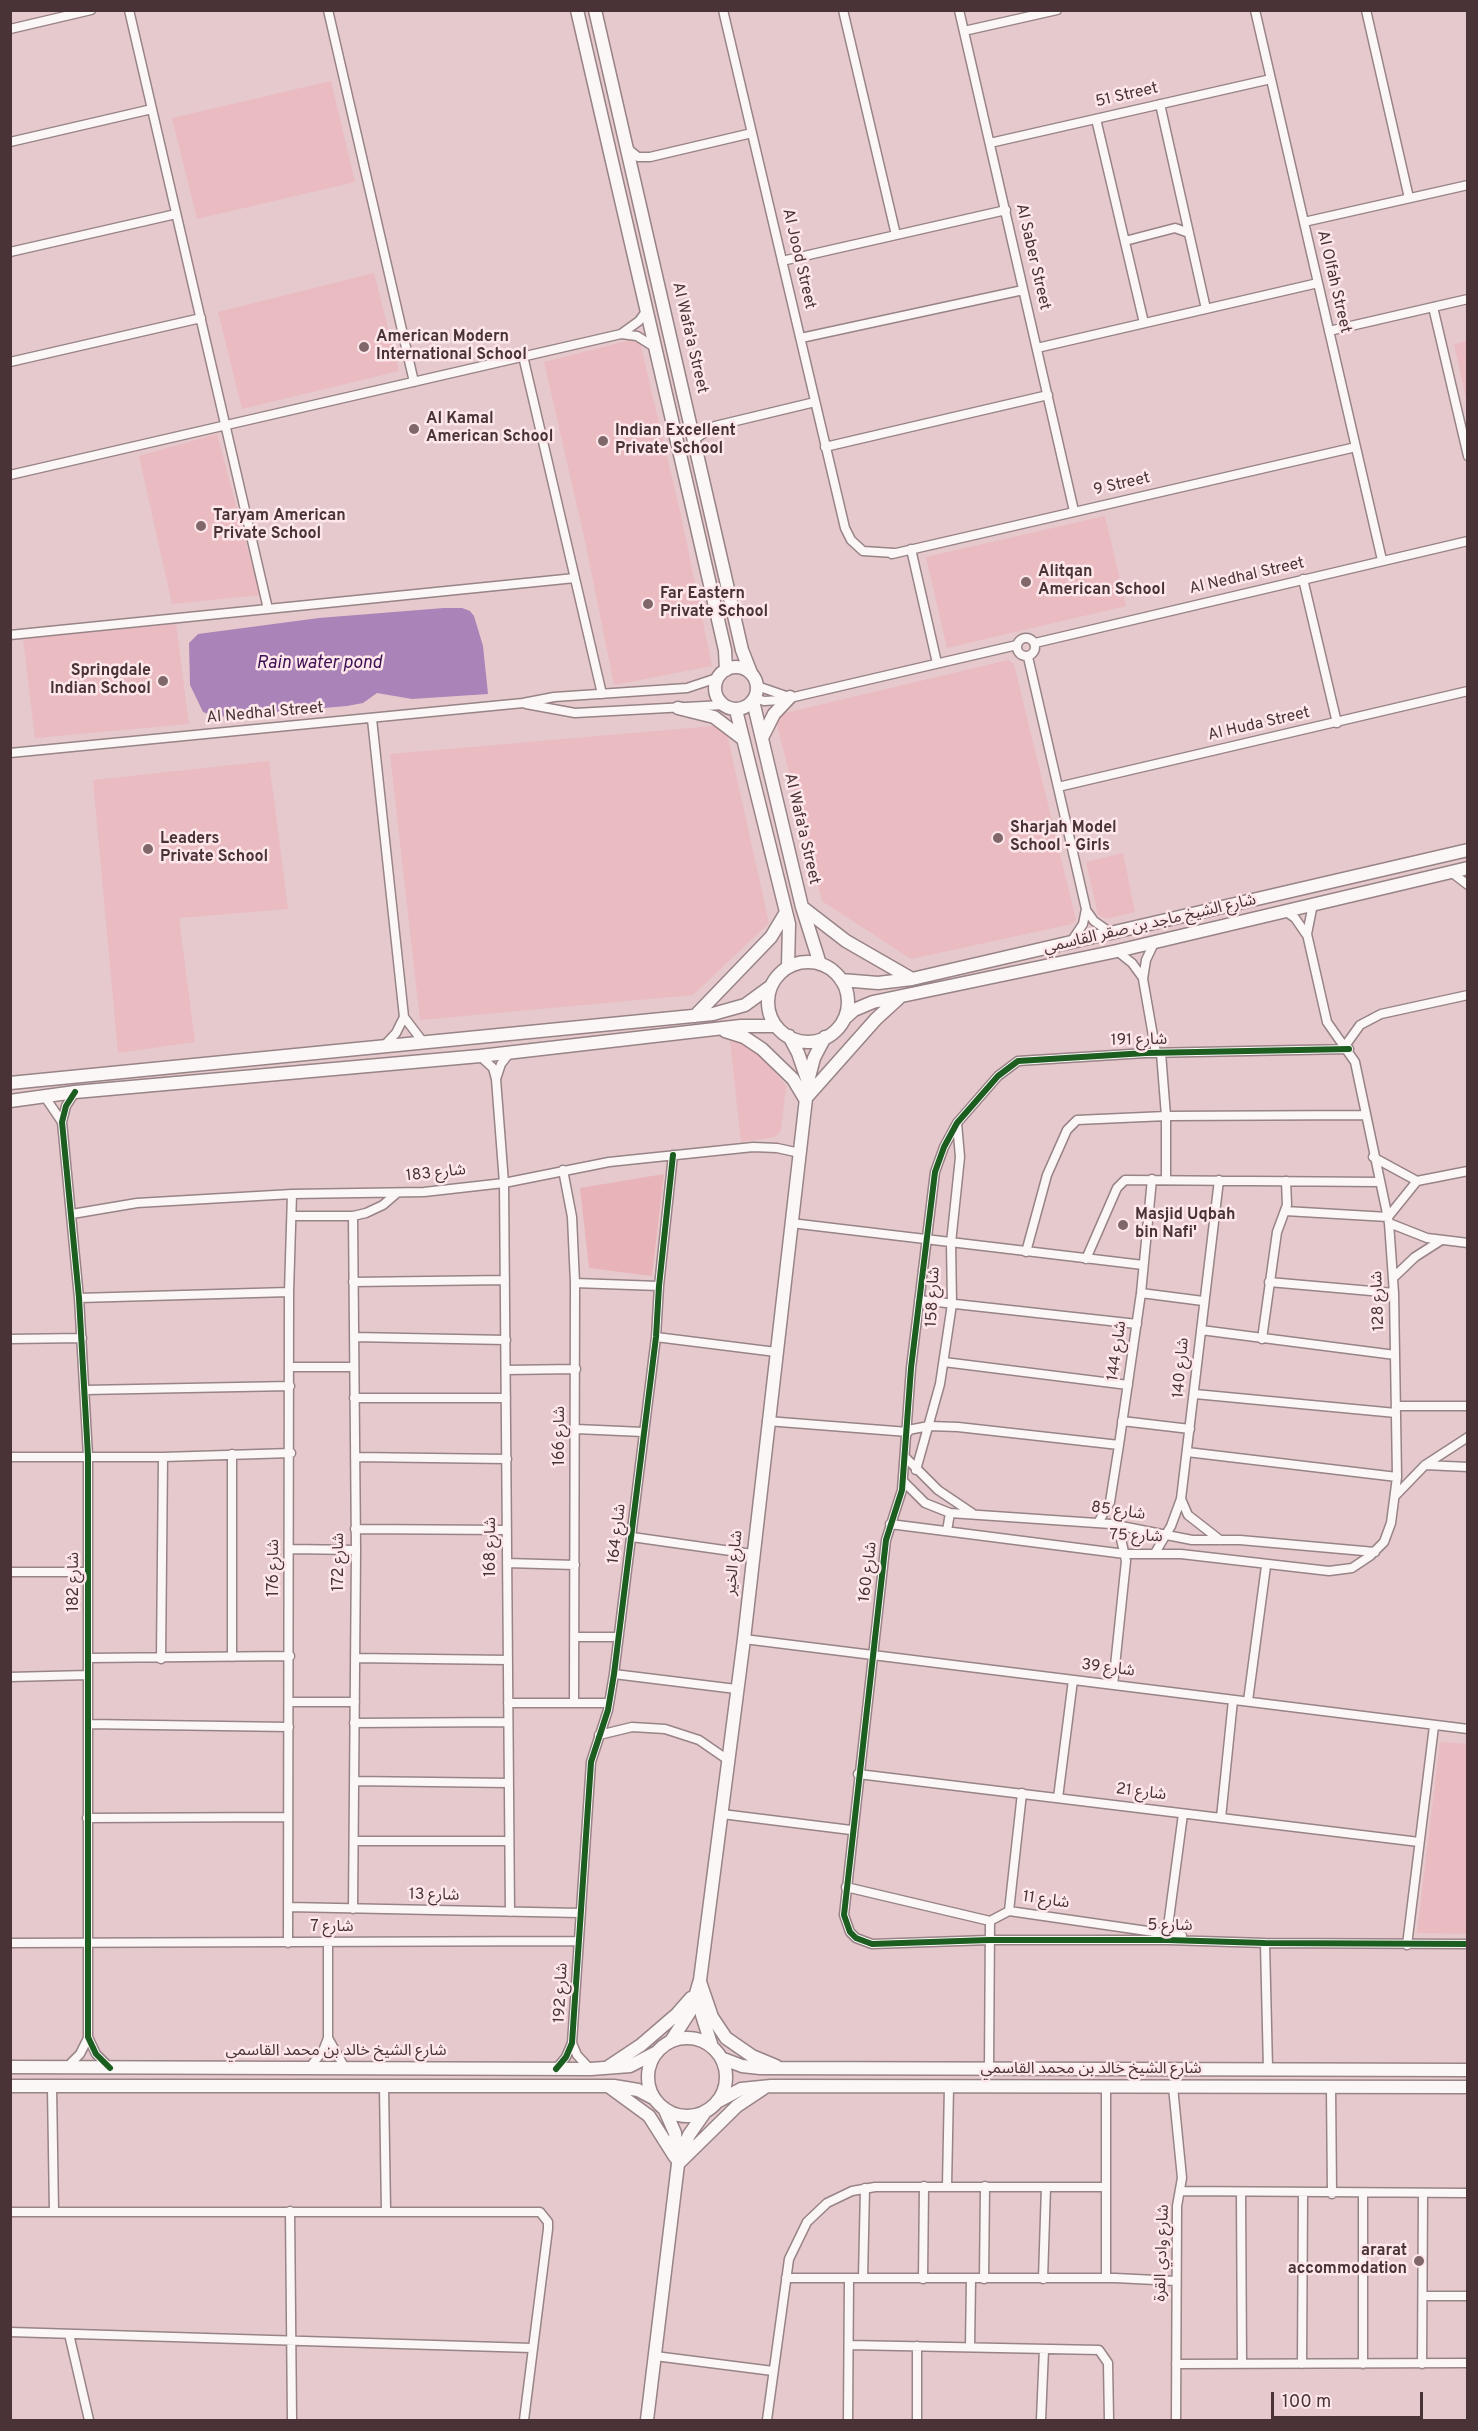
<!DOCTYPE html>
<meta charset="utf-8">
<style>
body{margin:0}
#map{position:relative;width:1478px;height:2431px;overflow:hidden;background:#e6c9cc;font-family:Overpass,sans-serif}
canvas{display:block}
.frame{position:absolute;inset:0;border:12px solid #493336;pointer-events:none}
.scale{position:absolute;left:1271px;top:2392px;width:152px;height:27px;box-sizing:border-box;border:3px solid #493336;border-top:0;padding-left:8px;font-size:18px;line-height:21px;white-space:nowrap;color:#493336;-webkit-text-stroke:4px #fee7ea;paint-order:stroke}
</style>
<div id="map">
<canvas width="1478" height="2431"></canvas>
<div class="frame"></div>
<div class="scale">100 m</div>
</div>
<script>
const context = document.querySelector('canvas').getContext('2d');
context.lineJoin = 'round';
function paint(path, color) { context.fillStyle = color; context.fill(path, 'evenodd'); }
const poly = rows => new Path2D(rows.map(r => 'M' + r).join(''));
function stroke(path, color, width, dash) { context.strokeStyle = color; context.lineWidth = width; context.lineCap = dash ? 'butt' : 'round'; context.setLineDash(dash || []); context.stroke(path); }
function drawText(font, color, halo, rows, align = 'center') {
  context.font = font + ' Overpass,"Noto Sans Arabic",sans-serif'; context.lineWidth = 5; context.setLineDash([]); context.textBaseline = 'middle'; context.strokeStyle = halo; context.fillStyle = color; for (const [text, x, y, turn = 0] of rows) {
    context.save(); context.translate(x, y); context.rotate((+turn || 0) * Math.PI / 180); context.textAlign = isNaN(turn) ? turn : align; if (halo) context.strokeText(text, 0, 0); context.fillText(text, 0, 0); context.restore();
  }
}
paint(poly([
 [331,81,355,182,197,219,172,118],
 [374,273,399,371,242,409,218,312],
 [639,338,682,520,712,666,614,685,585,541,544,362],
 [1467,341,1468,341,1467,403,1454,344],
 [217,434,260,595,172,604,139,456],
 [1105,516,1126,606,947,648,926,557],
 [176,624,189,724,35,738,23,639],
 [1008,660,1014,664,1076,920,1072,924,911,959,822,901,777,725,781,714],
 [725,725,769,923,693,995,420,1020,390,754],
 [269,761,288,909,179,918,195,1042,118,1053,93,780],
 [1123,853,1135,912,1106,919,1098,915,1086,862],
 [730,1041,749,1043,786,1086,781,1130,775,1137,741,1142],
 [1440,1742,1467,1744,1467,1934,1417,1933]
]), '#eabbc1');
paint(poly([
 [664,1174,652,1276,589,1268,580,1188]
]), '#e9b3ba');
paint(poly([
 [444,608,462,608,470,611,474,616,483,646,488,694,412,699,377,693,363,703,347,706,216,717,203,712,190,685,189,643,198,634,319,618]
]), '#aa83b8');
const street = poly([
 [129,10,268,609],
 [328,10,414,382],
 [723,10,845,528,851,540,863,551,894,553],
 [843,10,896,235],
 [959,10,1074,511],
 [1255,10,1382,560],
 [1366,10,1409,198],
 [10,29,91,10],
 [964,31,1057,10],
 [1160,104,1206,309],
 [1096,119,1144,323],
 [10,142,152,109],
 [990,143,1271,79],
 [627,148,638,157,650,157,752,133],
 [1304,222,1468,185],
 [1125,241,1175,228,1189,233],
 [10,252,176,214],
 [782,261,1006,210],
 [1433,307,1468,456],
 [1329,331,1468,299],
 [621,334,637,336,656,348],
 [801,338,1023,290],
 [1037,348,1318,283],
 [523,356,602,694],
 [10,362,201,318],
 [695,439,715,426,815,402],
 [825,447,1048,395],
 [10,475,621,334,639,321,647,310],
 [911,549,937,663],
 [892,554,1356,447],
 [1303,579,1337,723],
 [10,635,575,578],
 '1017 647a9 9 0 1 1 18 0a9 9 0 1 1-18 0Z',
 [1035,643,1468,541],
 [1028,657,1086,909,1083,924,1071,942],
 [757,686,786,696],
 [755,698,764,701,781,700,1017,645],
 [526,704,575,713,723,705],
 [372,719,404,1017,423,1042],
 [10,753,523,703,554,697,687,688,717,678],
 [1058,787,1468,691],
 [1451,872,1468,885],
 [1086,910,1094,921,1111,933],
 [1285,911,1295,918,1306,934],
 [1154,943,1146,960,1143,979,1156,1053],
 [1117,951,1132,963,1143,978],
 [384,1046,396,1033,404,1017],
 [1345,1046,1360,1025,1381,1014,1468,995],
 [1349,1049,1146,1053,1018,1061,998,1076,957,1123,944,1147,935,1172,911,1368,902,1490,886,1540,844,1915,850,1932,856,1938,872,1944,989,1940,1168,1940,1265,1943,1468,1944],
 [1161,1053,1166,1116,1166,1179],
 [480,1056,493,1068,496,1079,504,1183,510,1912],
 [496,1079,501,1064,511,1051],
 [75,1092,66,1106,62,1122,79,1298,88,1456,88,2037,96,2054,109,2067],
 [45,1097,62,1122],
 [1373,1157,1417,1181],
 [563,1170,572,1217,575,1283,574,1703],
 [1417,1181,1468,1171],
 [1285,1211,1388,1217,1417,1181],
 [72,1214,137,1203,292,1194,424,1192,504,1183,609,1162,753,1147,777,1148,800,1153],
 [292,1216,353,1216,366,1213,383,1205,397,1193],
 [353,1216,356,1550,353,1909],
 [791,1223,1143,1265],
 [1389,1223,1427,1238,1468,1243],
 [1026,1252,1047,1175,1067,1130,1077,1120,1166,1116,1365,1115],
 [1086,1259,1117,1188,1125,1180,1379,1182],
 [1393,1278,1415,1257,1440,1241],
 [353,1282,505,1280],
 [1269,1282,1394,1293],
 [575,1283,659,1286],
 [1141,1293,1203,1301],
 [79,1298,289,1292],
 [919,1300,1137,1324],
 [1201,1330,1395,1355],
 [354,1337,506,1340],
 [656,1337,776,1352],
 [10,1339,82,1338],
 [1262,1339,1277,1232,1287,1205,1286,1181],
 [944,1362,1128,1385],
 [289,1367,354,1367],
 [506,1370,576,1369],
 [85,1390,290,1386],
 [1195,1394,1396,1413],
 [354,1398,506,1398],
 [1396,1406,1468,1406],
 [767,1421,908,1432],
 [1122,1421,1190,1429],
 [576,1429,643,1432],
 [908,1430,929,1426,958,1427,1119,1445],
 [1187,1452,1397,1477],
 [232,1454,232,1657],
 [10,1457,163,1457,291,1453],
 [355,1457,507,1459],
 [905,1457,938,1490,972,1513],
 [1425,1465,1468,1467],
 [916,1470,940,1384,952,1304,951,1243,960,1157,957,1123],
 [903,1481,925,1503,950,1513,1111,1524,1192,1540,1240,1540,1375,1552],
 [1396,1495,1425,1465,1468,1437],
 [1181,1499,1188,1515,1220,1540],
 [1098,1523,1110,1502,1119,1445,1141,1293,1152,1179],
 [890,1524,1125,1554,1181,1554,1329,1571,1352,1568,1370,1556,1384,1542,1391,1523,1397,1477,1394,1293,1389,1223,1355,1062,1327,1022,1307,934,1313,904],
 [1111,1524,1121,1539,1126,1561,1113,1685],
 [355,1529,507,1530],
 [947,1531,950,1513],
 [632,1537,752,1554],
 [290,1549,356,1550],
 [1155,1553,1171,1526,1181,1499,1219,1180],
 [507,1563,575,1565],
 [10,1572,88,1572],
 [576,1637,616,1637],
 [744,1639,1468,1729],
 [88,1658,290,1656],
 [355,1658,508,1660],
 [161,1659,163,1457],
 [614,1674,736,1689],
 [10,1677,88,1675],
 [1248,1701,1266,1566],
 [289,1702,355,1702],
 [508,1703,609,1703],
 [354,1723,508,1722],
 [88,1724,289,1727],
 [599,1735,632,1727,665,1729,699,1740,728,1760],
 [858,1774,1419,1842],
 [354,1781,509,1783],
 [1058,1798,1073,1680],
 [722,1814,851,1830],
 [87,1818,287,1817],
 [1221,1818,1233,1700],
 [354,1841,509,1841],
 [846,1887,990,1921,1009,1911,1182,1936],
 [288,1907,580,1913],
 [1009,1911,1022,1793],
 [1167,1934,1183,1814],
 [10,1943,578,1941],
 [288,1943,289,1292,292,1194],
 [1265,1943,1268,2069],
 [1407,1945,1434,1726],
 [328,2038,345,2068],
 [572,2043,577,2055,590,2069],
 [67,2067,80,2054,88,2038],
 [309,2068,323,2051,328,2038,328,1943],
 [989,2068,990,1921],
 [556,2069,566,2057,572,2043,591,1762,608,1710,614,1674,656,1337,659,1286,673,1155],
 [52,2087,54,2212],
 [384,2087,386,2211],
 [1106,2087,1106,2278],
 [1173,2087,1182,2178,1177,2206,1176,2420],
 [1331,2087,1332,2194],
 [947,2186,949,2086],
 [1180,2191,1468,2193],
 [1241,2192,1242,2364],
 [1363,2194,1363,2364],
 [290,2211,292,2420],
 [10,2212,540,2212,548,2222,548,2229,524,2420],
 [786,2278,1115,2278,1176,2281],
 [863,2278,865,2188],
 [923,2279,924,2186],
 [984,2279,985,2186],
 [1043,2279,1046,2187],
 [1423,2296,1468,2296],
 [10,2332,532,2348],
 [69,2334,89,2420],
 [849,2345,1099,2350,1108,2363,1109,2420],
 [970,2347,971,2279],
 [655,2356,773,2371],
 [1176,2364,1468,2363],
 [1302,2364,1303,2194],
 [1422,2364,1423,2193],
 [767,2420,789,2259,807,2222,827,2203,852,2191,875,2187,1106,2187],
 [848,2420,849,2278],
 [917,2420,917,2346],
 [1041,2420,1044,2349]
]);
const secondary = poly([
 [577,10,697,528,725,650,726,670],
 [595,10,742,650,751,673],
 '715 688a21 21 0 1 1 42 0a21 21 0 1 1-42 0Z',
 [753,701,802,907,820,964],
 [678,708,714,717,743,739],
 [736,710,789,924,788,967],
 [763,736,774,714,790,697],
 [802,907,846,941,912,979],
 '768 1002a40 40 0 1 1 80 0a40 40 0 1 1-80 0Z',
 [841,980,878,983,912,979,1468,850],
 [695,1016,771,937,786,912],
 [844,1019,854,1010,873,1002,1117,951,1468,868],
 [725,1031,744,1037,762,1049,793,1079,805,1099,876,1019,899,998],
 [789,1036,798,1053,807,1079],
 [10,1083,713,1014,745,1005,771,986],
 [10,1101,75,1092,480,1056,741,1026,776,1026],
 [700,1982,712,2017,726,2038,752,2056,776,2066],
 [700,1996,702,2015,712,2047],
 '648 2077a39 39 0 1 1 78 0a39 39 0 1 1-78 0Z',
 [671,2041,691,2010,700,1980,744,1639,808,1081,814,1058,825,1037],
 [721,2058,742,2066,760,2068,1468,2070],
 [10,2067,591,2069,630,2066,657,2052],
 [608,2067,641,2045,677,2014,691,1998],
 [10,2086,614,2086,638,2090,655,2099],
 [608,2086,649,2116,675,2157],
 [717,2102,741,2089,771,2086,1468,2087],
 [679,2157,689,2135,705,2112],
 [678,2164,737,2106,764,2088],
 [647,2420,678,2164,675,2133,664,2108]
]);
stroke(street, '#988386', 11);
stroke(secondary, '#988386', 15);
stroke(street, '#fbf7f7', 8);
stroke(secondary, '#fbf7f7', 12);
stroke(poly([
 [1349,1049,1146,1053,1018,1061,998,1076,957,1123,944,1147,935,1172,911,1368,902,1490,886,1540,844,1915,850,1932,856,1938,872,1944,989,1940,1168,1940,1265,1943,1468,1944],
 [75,1092,66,1106,62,1122,79,1298,88,1456,88,2037,96,2054,110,2068],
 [556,2069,566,2057,572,2043,591,1762,608,1710,614,1674,656,1337,659,1286,673,1155]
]), '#1b5e20', 6);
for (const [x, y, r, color] of [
 [364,347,6,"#80686a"],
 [414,429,6,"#80686a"],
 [603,441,6,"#80686a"],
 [201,526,6,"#80686a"],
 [1026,582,6,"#80686a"],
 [648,604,6,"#80686a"],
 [163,681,6,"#80686a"],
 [998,838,6,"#80686a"],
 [148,849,6,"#80686a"],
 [1123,1225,6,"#80686a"],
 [1419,2261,6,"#80686a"]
]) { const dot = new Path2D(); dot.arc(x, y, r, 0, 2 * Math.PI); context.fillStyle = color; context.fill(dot); stroke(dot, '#fee7ea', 2); }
drawText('16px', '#493336', '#fee7ea', [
 ["51 Street",1127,96,-13],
 ["Al Saber Street",1032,257,77],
 ["Al Jood Street",798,259,77],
 ["Al Olfah Street",1333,282,77],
 ["Al Wafa'a Street",689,338,77],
 ["9 Street",1122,485,-13],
 ["Al Nedhal Street",1247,577,-13],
 ["Al Nedhal Street",265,714,-5],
 ["Al Huda Street",1259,725,-13],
 ["Al Wafa'a Street",801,829,77],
 ["شارع الشيخ ماجد بن صقر القاسمي",1150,925,-13],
 ["شارع 191",1139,1041,-1],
 ["شارع 183",436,1174,-6],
 ["شارع 158",934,1297,-87],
 ["شارع 128",1379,1301,-92],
 ["شارع 144",1118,1351,-82],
 ["شارع 140",1182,1368,-85],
 ["شارع 166",561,1436,-90],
 ["شارع 85",1118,1512,8],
 ["شارع 164",618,1534,-83],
 ["شارع 75",1136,1537,2],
 ["شارع 168",492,1547,-90],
 ["شارع 172",340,1562,-90],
 ["شارع الخير",735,1563,-84],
 ["شارع 176",275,1568,-90],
 ["شارع 160",869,1572,-83],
 ["شارع 182",75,1582,-90],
 ["شارع 39",1108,1669,7],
 ["شارع 21",1141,1793,7],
 ["شارع 13",434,1896,1],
 ["شارع 11",1046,1901,8],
 ["شارع 5",1170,1927],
 ["شارع 7",332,1928],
 ["شارع 192",562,1993,-87],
 ["شارع الشيخ خالد بن محمد القاسمي",336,2052],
 ["شارع الشيخ خالد بن محمد القاسمي",1091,2070],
 ["شارع وادي القرة",1163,2253,-88]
]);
drawText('bold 16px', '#493336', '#fee7ea', [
 ["American Modern",376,338],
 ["International School",376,356],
 ["Al Kamal",426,420],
 ["American School",426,438],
 ["Indian Excellent",615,432],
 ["Private School",615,450],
 ["Taryam American",213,517],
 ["Private School",213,535],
 ["Alitqan",1038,573],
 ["American School",1038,591],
 ["Far Eastern",660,595],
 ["Private School",660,613],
 ["Springdale",151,672,"right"],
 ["Indian School",151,690,"right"],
 ["Sharjah Model",1010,829],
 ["School - Girls",1010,847],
 ["Leaders",160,840],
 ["Private School",160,858],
 ["Masjid Uqbah",1135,1216],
 ["bin Nafi'",1135,1234],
 ["ararat",1407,2252,"right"],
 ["accommodation",1407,2270,"right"]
], 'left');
drawText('italic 18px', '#3c0f55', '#fee7ea', [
 ["Rain water pond",319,664]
]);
</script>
